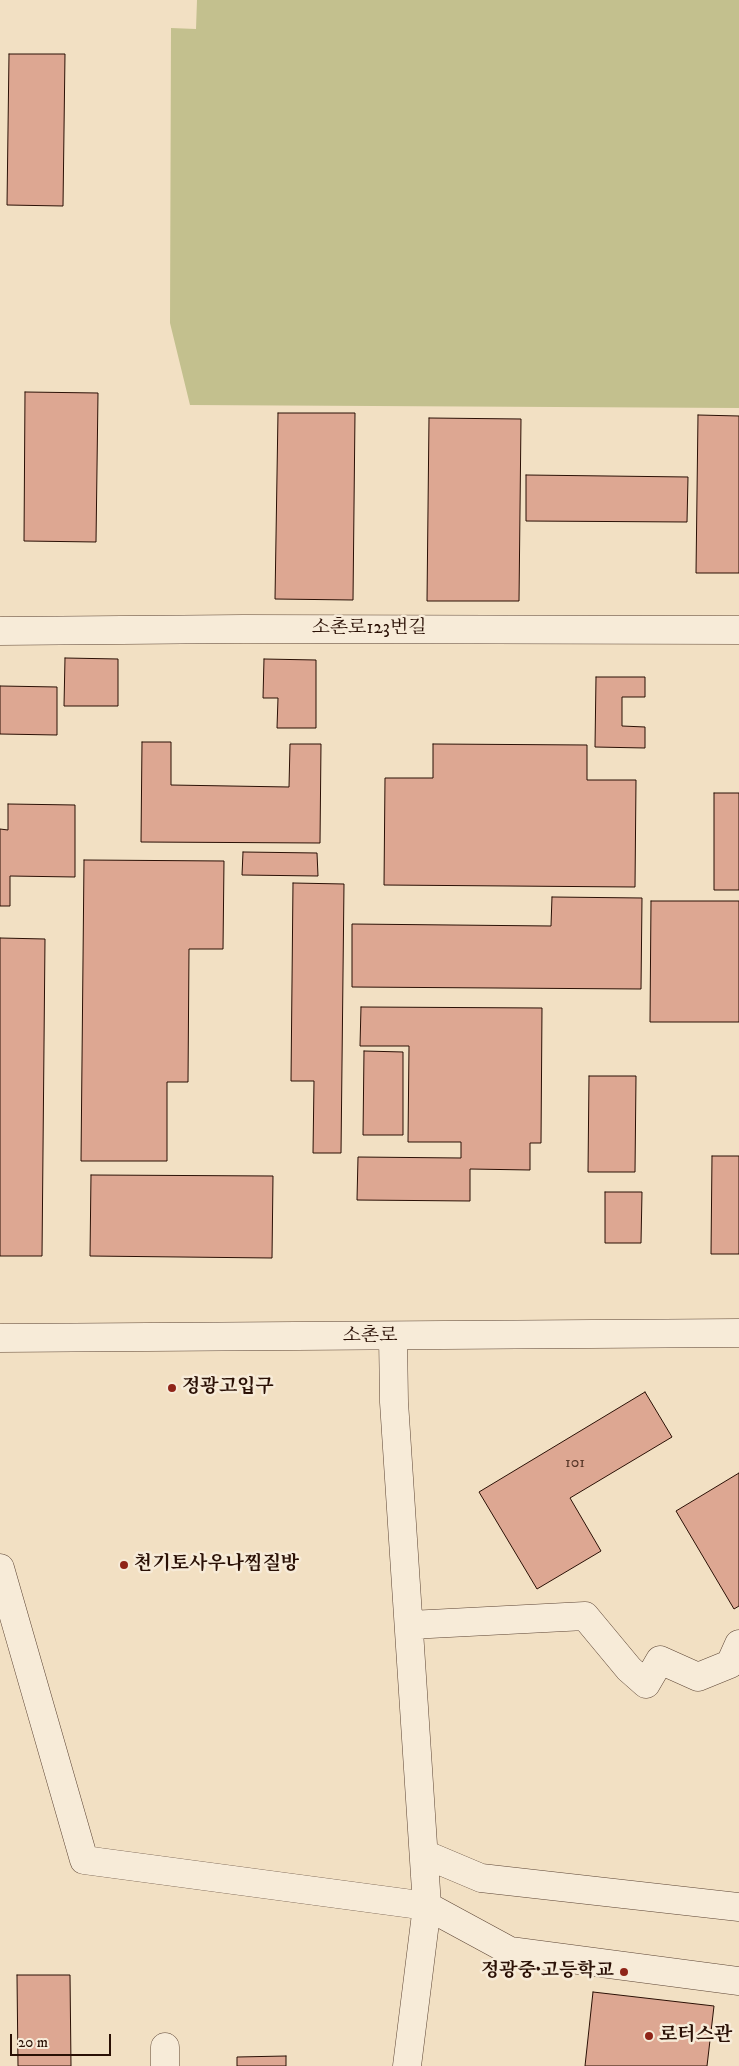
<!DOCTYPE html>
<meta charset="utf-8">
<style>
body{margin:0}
#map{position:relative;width:739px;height:2066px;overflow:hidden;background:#f2e0c3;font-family:"IM FELL DW Pica",serif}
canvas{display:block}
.scale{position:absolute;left:10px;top:2034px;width:101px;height:22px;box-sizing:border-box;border:2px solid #2a1005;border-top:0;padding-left:6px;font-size:15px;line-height:18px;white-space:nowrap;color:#2a1005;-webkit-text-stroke:4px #f7ebd8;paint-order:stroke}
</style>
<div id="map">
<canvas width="739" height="2066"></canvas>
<div class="scale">20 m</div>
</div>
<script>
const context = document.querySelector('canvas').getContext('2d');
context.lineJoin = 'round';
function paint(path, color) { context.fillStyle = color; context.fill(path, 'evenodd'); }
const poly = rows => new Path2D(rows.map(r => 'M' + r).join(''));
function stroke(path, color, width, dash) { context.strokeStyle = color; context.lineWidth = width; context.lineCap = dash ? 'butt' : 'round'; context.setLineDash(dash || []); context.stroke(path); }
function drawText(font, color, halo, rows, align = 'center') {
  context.font = font + ' "IM FELL DW Pica","Noto Serif KR",serif'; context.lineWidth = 5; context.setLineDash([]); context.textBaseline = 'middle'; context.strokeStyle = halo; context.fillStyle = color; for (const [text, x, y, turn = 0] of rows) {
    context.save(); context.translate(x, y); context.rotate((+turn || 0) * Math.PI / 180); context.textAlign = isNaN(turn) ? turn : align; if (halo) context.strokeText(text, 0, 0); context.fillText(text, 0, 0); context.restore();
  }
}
paint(poly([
 [197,0,739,0,739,408,190,405,170,323,171,28,196,29]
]), '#c3c08e');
const building = poly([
 [9,54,65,54,63,206,7,205,9,54],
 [25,392,98,393,96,542,24,541,25,392],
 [278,413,355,413,353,600,275,599,278,413],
 [698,415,739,416,739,573,696,573,698,415],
 [429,418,521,419,519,601,427,601,429,418],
 [526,475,688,477,687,522,526,521,526,475],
 [65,658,118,659,118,706,64,706,65,658],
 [264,659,316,660,316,728,277,728,278,698,263,698,264,659],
 [596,677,645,677,645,697,622,697,622,726,645,727,645,748,595,747,596,677],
 [0,686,57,687,57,735,0,734,0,686],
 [142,742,171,742,171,785,289,787,290,744,321,744,320,843,141,842,142,742],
 [433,744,587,745,587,780,636,780,635,887,384,885,385,778,433,778,433,744],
 [714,793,739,793,739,890,714,890,714,793],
 [8,804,75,805,75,877,10,876,10,906,0,906,0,829,8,830,8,804],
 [243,852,317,853,318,876,242,875,243,852],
 [84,860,224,861,223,949,189,949,188,1082,167,1082,167,1161,81,1161,84,860],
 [293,883,344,884,341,1153,313,1153,314,1081,291,1081,293,883],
 [552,897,642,898,641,989,352,987,352,924,551,926,552,897],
 [651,901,739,901,739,1022,650,1022,651,901],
 [0,938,45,939,42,1256,0,1256,0,938],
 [361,1007,542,1008,541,1143,530,1143,530,1170,470,1169,470,1201,357,1200,358,1157,461,1158,461,1142,408,1142,409,1046,360,1046,361,1007],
 [364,1051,403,1052,403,1135,363,1135,364,1051],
 [589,1076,636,1076,635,1172,588,1172,589,1076],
 [712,1156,739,1156,739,1254,711,1254,712,1156],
 [91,1175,273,1176,272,1258,90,1256,91,1175],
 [605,1192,642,1192,641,1243,605,1243,605,1192],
 [645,1392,672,1437,570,1498,601,1551,537,1589,479,1492,645,1392],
 [739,1473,739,1606,734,1609,676,1511,739,1473],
 [17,1975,70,1975,71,2066,18,2066,17,1975],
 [593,1992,714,2006,707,2066,585,2066,593,1992],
 [286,2056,286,2066,237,2066,237,2057,286,2056]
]);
paint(building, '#dda792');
stroke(building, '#2a1005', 1);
const minor = poly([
 [0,631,243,629,739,630],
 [393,1337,394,1402,427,1906,407,2066],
 [0,1338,739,1333],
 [0,1568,84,1860,427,1906,510,1951,739,1981],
 [410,1625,585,1616,629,1669,646,1684,660,1660,698,1677,730,1664,739,1644],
 [424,1854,481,1878,739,1907],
 [165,2047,165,2066]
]);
stroke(minor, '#5c4434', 29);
stroke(minor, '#f7ebd8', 28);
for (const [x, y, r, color] of [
 [172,1388,5,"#8f2418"],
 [124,1565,5,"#8f2418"],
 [624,1972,5,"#8f2418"],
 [649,2036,5,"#8f2418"]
]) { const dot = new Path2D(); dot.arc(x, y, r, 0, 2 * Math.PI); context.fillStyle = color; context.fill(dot); stroke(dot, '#f7ebd8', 2); }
drawText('16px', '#573628', null, [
 ["101",575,1464]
]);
drawText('19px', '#2a1005', '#f7ebd8', [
 ["소촌로123번길",369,629],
 ["소촌로",370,1337]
]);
drawText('bold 19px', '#2a1005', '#f7ebd8', [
 ["정광고입구",182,1388],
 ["천기토사우나찜질방",134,1565],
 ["정광중·고등학교",614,1972,"right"],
 ["로터스관",659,2036]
], 'left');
</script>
